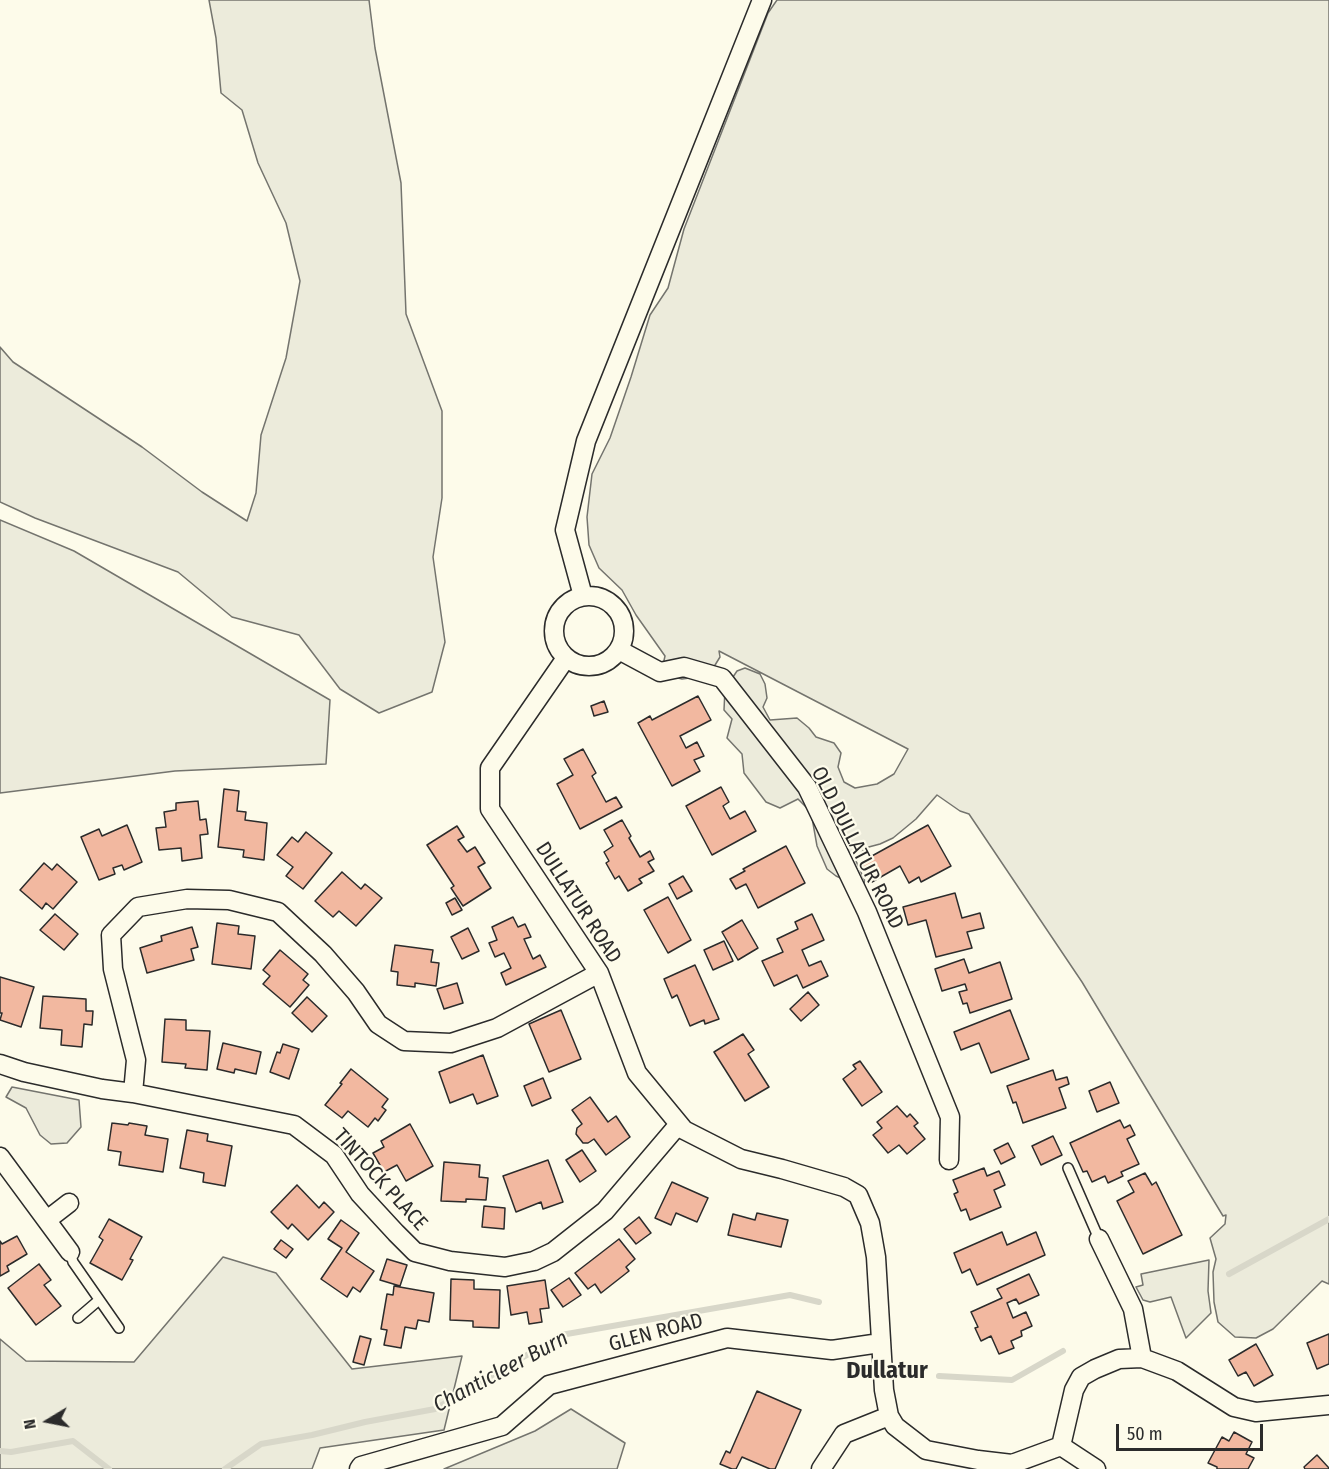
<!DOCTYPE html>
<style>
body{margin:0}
#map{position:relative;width:1329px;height:1469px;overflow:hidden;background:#fdfbea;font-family:"Fira Sans Condensed",sans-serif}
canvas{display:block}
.north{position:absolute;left:18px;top:1391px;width:60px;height:60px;-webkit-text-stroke:4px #fdfbea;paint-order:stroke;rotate:260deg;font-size:16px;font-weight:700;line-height:24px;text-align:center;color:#2b2b2b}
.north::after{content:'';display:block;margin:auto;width:21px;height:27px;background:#2b2b2b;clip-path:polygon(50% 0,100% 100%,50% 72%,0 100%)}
.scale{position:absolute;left:1116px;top:1424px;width:147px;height:27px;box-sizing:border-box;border:3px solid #2b2b2b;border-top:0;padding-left:8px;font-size:18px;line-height:21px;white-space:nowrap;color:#2b2b2b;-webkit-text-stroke:4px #fdfbea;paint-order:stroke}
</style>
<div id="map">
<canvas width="1329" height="1469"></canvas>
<div class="north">N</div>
<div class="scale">50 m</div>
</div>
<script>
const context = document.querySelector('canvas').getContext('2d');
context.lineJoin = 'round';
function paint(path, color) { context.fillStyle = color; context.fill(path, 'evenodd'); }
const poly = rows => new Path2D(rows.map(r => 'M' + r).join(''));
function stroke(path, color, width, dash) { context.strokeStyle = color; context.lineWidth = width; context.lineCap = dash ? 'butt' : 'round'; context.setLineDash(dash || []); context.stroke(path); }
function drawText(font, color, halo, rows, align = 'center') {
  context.font = font + ' "Fira Sans Condensed",sans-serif'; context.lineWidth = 4.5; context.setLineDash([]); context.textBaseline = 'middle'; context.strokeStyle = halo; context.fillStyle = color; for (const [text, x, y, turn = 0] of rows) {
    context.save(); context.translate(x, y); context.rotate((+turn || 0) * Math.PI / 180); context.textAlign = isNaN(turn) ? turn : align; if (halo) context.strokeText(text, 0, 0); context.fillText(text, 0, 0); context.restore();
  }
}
const green = poly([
 [209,0,369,0,375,48,401,183,406,314,442,411,442,498,433,557,445,642,432,692,379,713,340,689,299,635,232,617,178,572,35,518,0,502,0,347,13,362,142,447,202,492,247,521,256,493,261,435,286,358,300,281,286,223,258,163,242,110,221,93,216,38,209,0],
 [777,0,1329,0,1329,1284,1322,1281,1273,1329,1256,1338,1235,1337,1218,1322,1214,1302,1213,1272,1216,1259,1210,1238,1225,1224,1226,1215,1223,1216,1082,982,969,814,960,811,937,795,916,819,893,838,880,844,865,848,856,861,865,881,861,887,836,876,827,869,817,846,811,812,798,799,780,808,766,802,744,773,742,754,727,738,732,719,724,710,725,689,737,671,745,668,760,674,765,684,767,698,763,707,770,720,797,718,809,728,816,737,834,743,841,753,838,767,844,782,855,788,877,784,894,774,908,749,719,651,720,657,712,670,697,677,682,679,667,675,663,665,665,656,636,615,622,590,599,568,589,545,587,517,592,474,610,438,631,377,650,315,668,288,684,229,768,13,777,0],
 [0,520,74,551,330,700,326,764,175,771,0,793,0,520],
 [12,1087,79,1100,81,1127,67,1143,51,1144,40,1135,26,1108,6,1097,12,1087],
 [223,1257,276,1273,352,1369,462,1356,444,1430,320,1448,312,1469,0,1469,0,1339,26,1361,134,1362,223,1257],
 [1209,1260,1208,1291,1211,1313,1186,1338,1171,1297,1150,1302,1143,1300,1136,1287,1143,1285,1141,1274,1209,1260],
 [571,1409,625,1443,617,1469,444,1469,535,1431,571,1409]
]);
paint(green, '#ecebdb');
stroke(green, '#74746e', 1.5);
stroke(poly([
 [1229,1274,1329,1219],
 [939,1376,1012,1380,1063,1351],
 [0,1451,11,1452,73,1441,109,1469],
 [225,1469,261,1444,312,1435,365,1422,435,1409,561,1335,790,1295,819,1302]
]), '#d8d7c9', 6);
const building = poly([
 [698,696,711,720,680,736,686,748,697,742,704,756,694,760,700,771,672,786,638,723,650,716,652,720,698,696],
 [604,701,608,712,594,716,591,706,604,701],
 [583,749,596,773,592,776,606,802,616,797,622,807,580,829,557,784,573,775,564,759,583,749],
 [721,787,729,802,723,806,730,819,745,811,756,831,712,855,686,806,721,787],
 [224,789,239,791,237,811,246,812,245,820,267,823,264,860,243,857,244,850,218,847,224,789],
 [198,801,200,820,206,819,208,834,200,835,202,858,182,861,181,848,159,850,156,828,166,827,164,812,176,810,176,803,198,801],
 [622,820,631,836,629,838,640,857,650,851,654,859,648,862,654,871,639,879,642,883,628,891,619,876,615,879,606,863,609,861,604,852,613,846,604,830,622,820],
 [127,825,142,862,124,870,122,865,113,868,115,874,99,880,81,837,99,829,102,836,127,825],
 [928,825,951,866,921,882,919,877,909,883,900,866,872,882,861,862,928,825],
 [457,826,464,837,458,840,467,852,475,847,485,863,478,867,491,888,463,906,451,888,454,886,427,845,457,826],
 [306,832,332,853,303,889,286,876,293,867,277,855,292,837,298,842,306,832],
 [786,846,805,883,758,908,746,884,736,889,730,879,745,871,743,869,786,846],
 [44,863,52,870,57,864,77,882,53,909,46,903,42,909,20,890,44,863],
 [342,872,361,889,365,884,382,898,356,926,339,911,333,917,315,901,342,872],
 [683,876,692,891,677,899,669,884,683,876],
 [955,893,962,918,980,913,984,928,967,932,972,948,936,957,926,920,908,925,903,907,955,893],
 [668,897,691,940,668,953,644,910,668,897],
 [455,898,462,910,452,915,446,903,455,898],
 [55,914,78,934,64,950,40,930,55,914],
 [812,914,824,940,802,950,809,966,821,961,828,976,803,988,797,975,774,986,762,961,783,952,777,939,798,929,795,922,812,914],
 [513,917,518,927,525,924,531,937,524,939,533,959,540,955,546,967,506,985,501,973,511,968,504,953,495,957,489,943,497,940,492,927,513,917],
 [742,920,758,948,738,960,722,932,742,920],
 [217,923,239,926,238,934,255,936,251,969,212,964,217,923],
 [192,927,198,947,191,949,194,960,147,973,140,948,162,941,161,936,192,927],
 [468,928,479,951,462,959,451,937,468,928],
 [724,941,733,961,713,970,704,950,724,941],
 [395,945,433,950,431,962,439,963,436,986,415,983,415,987,397,985,398,972,391,971,395,945],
 [280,950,308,974,303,980,309,985,290,1007,263,984,270,976,263,970,280,950],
 [964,959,969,973,1000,962,1012,999,970,1013,967,1003,963,1004,959,992,967,990,965,984,942,991,935,969,964,959],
 [695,965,719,1019,705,1024,704,1020,690,1026,677,995,672,998,664,979,695,965],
 [0,977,34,987,21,1027,0,1020,2,1013,0,1013,0,977],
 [457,983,463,1003,444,1009,437,989,457,983],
 [808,992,819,1005,801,1021,790,1009,808,992],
 [43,996,86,999,86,1011,93,1011,92,1025,84,1024,82,1047,61,1045,62,1030,40,1028,43,996],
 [307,997,327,1016,312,1032,292,1013,307,997],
 [561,1010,581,1059,549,1072,529,1024,561,1010],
 [1010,1010,1029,1059,991,1073,979,1043,961,1050,954,1032,1010,1010],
 [165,1019,186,1020,186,1030,210,1031,207,1070,185,1068,186,1064,162,1062,165,1019],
 [743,1034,754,1050,748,1054,769,1087,745,1101,714,1052,743,1034],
 [223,1043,261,1052,256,1074,235,1069,234,1073,217,1069,223,1043],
 [283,1044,299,1049,289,1079,270,1072,277,1052,280,1053,283,1044],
 [483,1055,498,1096,477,1104,473,1094,450,1103,439,1072,483,1055],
 [860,1061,882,1092,862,1106,843,1079,856,1069,853,1065,860,1061],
 [351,1069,388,1099,382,1107,386,1110,378,1121,375,1118,368,1127,348,1111,342,1118,325,1105,342,1084,340,1083,351,1069],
 [1053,1070,1056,1080,1067,1077,1069,1084,1059,1088,1066,1108,1023,1123,1016,1102,1013,1103,1007,1086,1053,1070],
 [543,1078,551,1098,532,1106,524,1086,543,1078],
 [1110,1082,1119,1103,1097,1112,1089,1091,1110,1082],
 [590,1097,608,1122,616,1116,630,1137,606,1155,594,1139,588,1143,583,1143,576,1134,577,1128,582,1124,572,1110,590,1097],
 [897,1106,907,1117,910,1114,918,1123,914,1126,925,1139,907,1154,899,1145,888,1153,873,1135,882,1128,877,1122,897,1106],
 [1120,1120,1124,1128,1130,1125,1135,1135,1127,1139,1139,1164,1121,1172,1123,1176,1108,1183,1105,1176,1092,1182,1087,1171,1083,1172,1070,1143,1120,1120],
 [112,1123,128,1125,129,1123,147,1126,145,1135,168,1139,163,1172,119,1165,121,1152,108,1150,112,1123],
 [410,1124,433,1166,406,1181,397,1165,384,1172,373,1153,384,1147,381,1141,410,1124],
 [187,1130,208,1134,207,1141,232,1146,225,1186,203,1182,204,1173,180,1168,187,1130],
 [1053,1136,1062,1155,1041,1165,1032,1146,1053,1136],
 [1008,1143,1015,1157,1001,1164,994,1150,1008,1143],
 [582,1150,596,1171,580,1182,566,1160,582,1150],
 [548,1160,563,1202,543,1209,541,1202,516,1212,503,1176,548,1160],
 [444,1162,480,1165,479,1177,488,1178,486,1200,466,1199,466,1202,441,1201,444,1162],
 [984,1168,987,1176,999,1171,1005,1185,994,1190,1001,1207,970,1220,966,1209,961,1211,954,1194,958,1192,953,1180,984,1168],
 [1145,1173,1152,1185,1156,1182,1182,1235,1143,1254,1117,1201,1134,1192,1128,1181,1145,1173],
 [672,1182,708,1198,697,1222,676,1213,671,1225,655,1218,672,1182],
 [297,1185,319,1208,324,1202,334,1212,308,1240,292,1224,288,1229,271,1212,297,1185],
 [484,1206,505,1208,504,1229,482,1227,484,1206],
 [757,1213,788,1220,781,1247,728,1235,733,1214,755,1220,757,1213],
 [639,1217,651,1233,636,1244,624,1229,639,1217],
 [109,1219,142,1237,130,1259,133,1260,122,1280,90,1263,103,1240,99,1237,109,1219],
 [341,1220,359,1233,346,1252,374,1271,360,1292,353,1287,347,1297,321,1279,342,1248,328,1239,341,1220],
 [1002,1232,1007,1245,1036,1232,1045,1255,977,1285,970,1269,962,1273,954,1253,1002,1232],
 [17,1236,27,1254,7,1266,9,1271,0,1276,0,1241,2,1244,17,1236],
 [619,1239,635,1259,626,1267,629,1271,601,1293,595,1284,588,1289,575,1273,619,1239],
 [281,1240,293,1249,286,1258,274,1249,281,1240],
 [387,1259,407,1265,400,1286,380,1280,387,1259],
 [39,1264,51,1280,44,1285,61,1306,36,1325,8,1288,39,1264],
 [1029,1274,1039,1295,1019,1304,1016,1299,1007,1303,1013,1318,1026,1312,1032,1326,1021,1331,1022,1336,1011,1341,1014,1348,999,1354,991,1336,981,1341,975,1328,978,1327,971,1312,1002,1298,997,1289,1029,1274],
 [569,1278,581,1295,563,1307,551,1290,569,1278],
 [451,1279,474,1280,474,1289,500,1290,499,1328,473,1327,473,1321,450,1320,451,1279],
 [545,1280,549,1308,540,1309,542,1322,529,1324,527,1312,511,1315,507,1286,545,1280],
 [394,1286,434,1293,429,1322,418,1320,416,1329,405,1327,401,1348,384,1345,387,1330,381,1329,387,1294,393,1295,394,1286],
 [1329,1334,1329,1364,1317,1369,1307,1343,1329,1334],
 [360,1336,371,1339,364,1365,353,1362,360,1336],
 [1256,1344,1273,1375,1254,1386,1246,1372,1238,1376,1229,1360,1256,1344],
 [757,1391,801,1410,775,1469,770,1469,742,1457,736,1469,732,1469,720,1464,726,1451,730,1453,757,1391],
 [1234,1432,1252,1442,1246,1454,1254,1458,1248,1469,1217,1469,1217,1467,1208,1463,1222,1437,1229,1441,1234,1432],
 [1317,1455,1329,1468,1329,1469,1305,1469,1304,1467,1317,1455]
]);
paint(building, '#f2b8a0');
stroke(building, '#2b2b2b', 1.5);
const service = poly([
 [1068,1168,1099,1239],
 [70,1252,73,1262,119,1328],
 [78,1318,99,1300]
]);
const minor = poly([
 [583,596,565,530,586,441,762,0],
 '554 631a35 35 0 1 1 70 0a35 35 0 1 1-70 0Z',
 [619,650,660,672,684,667,722,678,807,787,867,912,950,1117,949,1160],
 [566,658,490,768,490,809,599,973,637,1073,684,1130,741,1159,782,1169,844,1187,858,1195,870,1223,876,1257,884,1390,889,1416,895,1426,926,1450,978,1460,1012,1464,1061,1446],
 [0,1064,24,1072,102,1089,133,1093,294,1125,334,1155,360,1194,396,1233,415,1252,450,1261,505,1267,534,1261,553,1252,605,1211,679,1124],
 [133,1093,136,1060,113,969,111,935,138,907,187,899,229,900,278,912,323,954,356,992,378,1024,404,1041,451,1043,497,1028,599,973],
 [0,1157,70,1252],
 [47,1220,69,1203],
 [1099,1239,1133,1309,1142,1358],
 [1061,1446,1074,1390,1081,1377,1095,1369,1119,1359,1142,1358,1177,1371,1234,1407,1256,1412,1329,1405],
 [1061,1446,1096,1469],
 [359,1469,361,1466,502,1426,549,1385,727,1338,832,1350,880,1343],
 [821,1469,844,1434,889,1416]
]);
stroke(service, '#2b2b2b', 12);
stroke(minor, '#2b2b2b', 21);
stroke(service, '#fdfbea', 9);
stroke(minor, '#fdfbea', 18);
drawText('21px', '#2b2b2b', '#fdfbea', [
 ["OLD DULLATUR ROAD",857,848,63],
 ["DULLATUR ROAD",578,903,57],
 ["TINTOCK PLACE",380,1180,48],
 ["GLEN ROAD",656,1333,-15]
]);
drawText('italic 22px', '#2b2b2b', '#fdfbea', [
 ["Chanticleer Burn",501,1372,-28]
]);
drawText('bold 24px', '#2b2b2b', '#fdfbea', [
 ["Dullatur",887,1371]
]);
</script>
